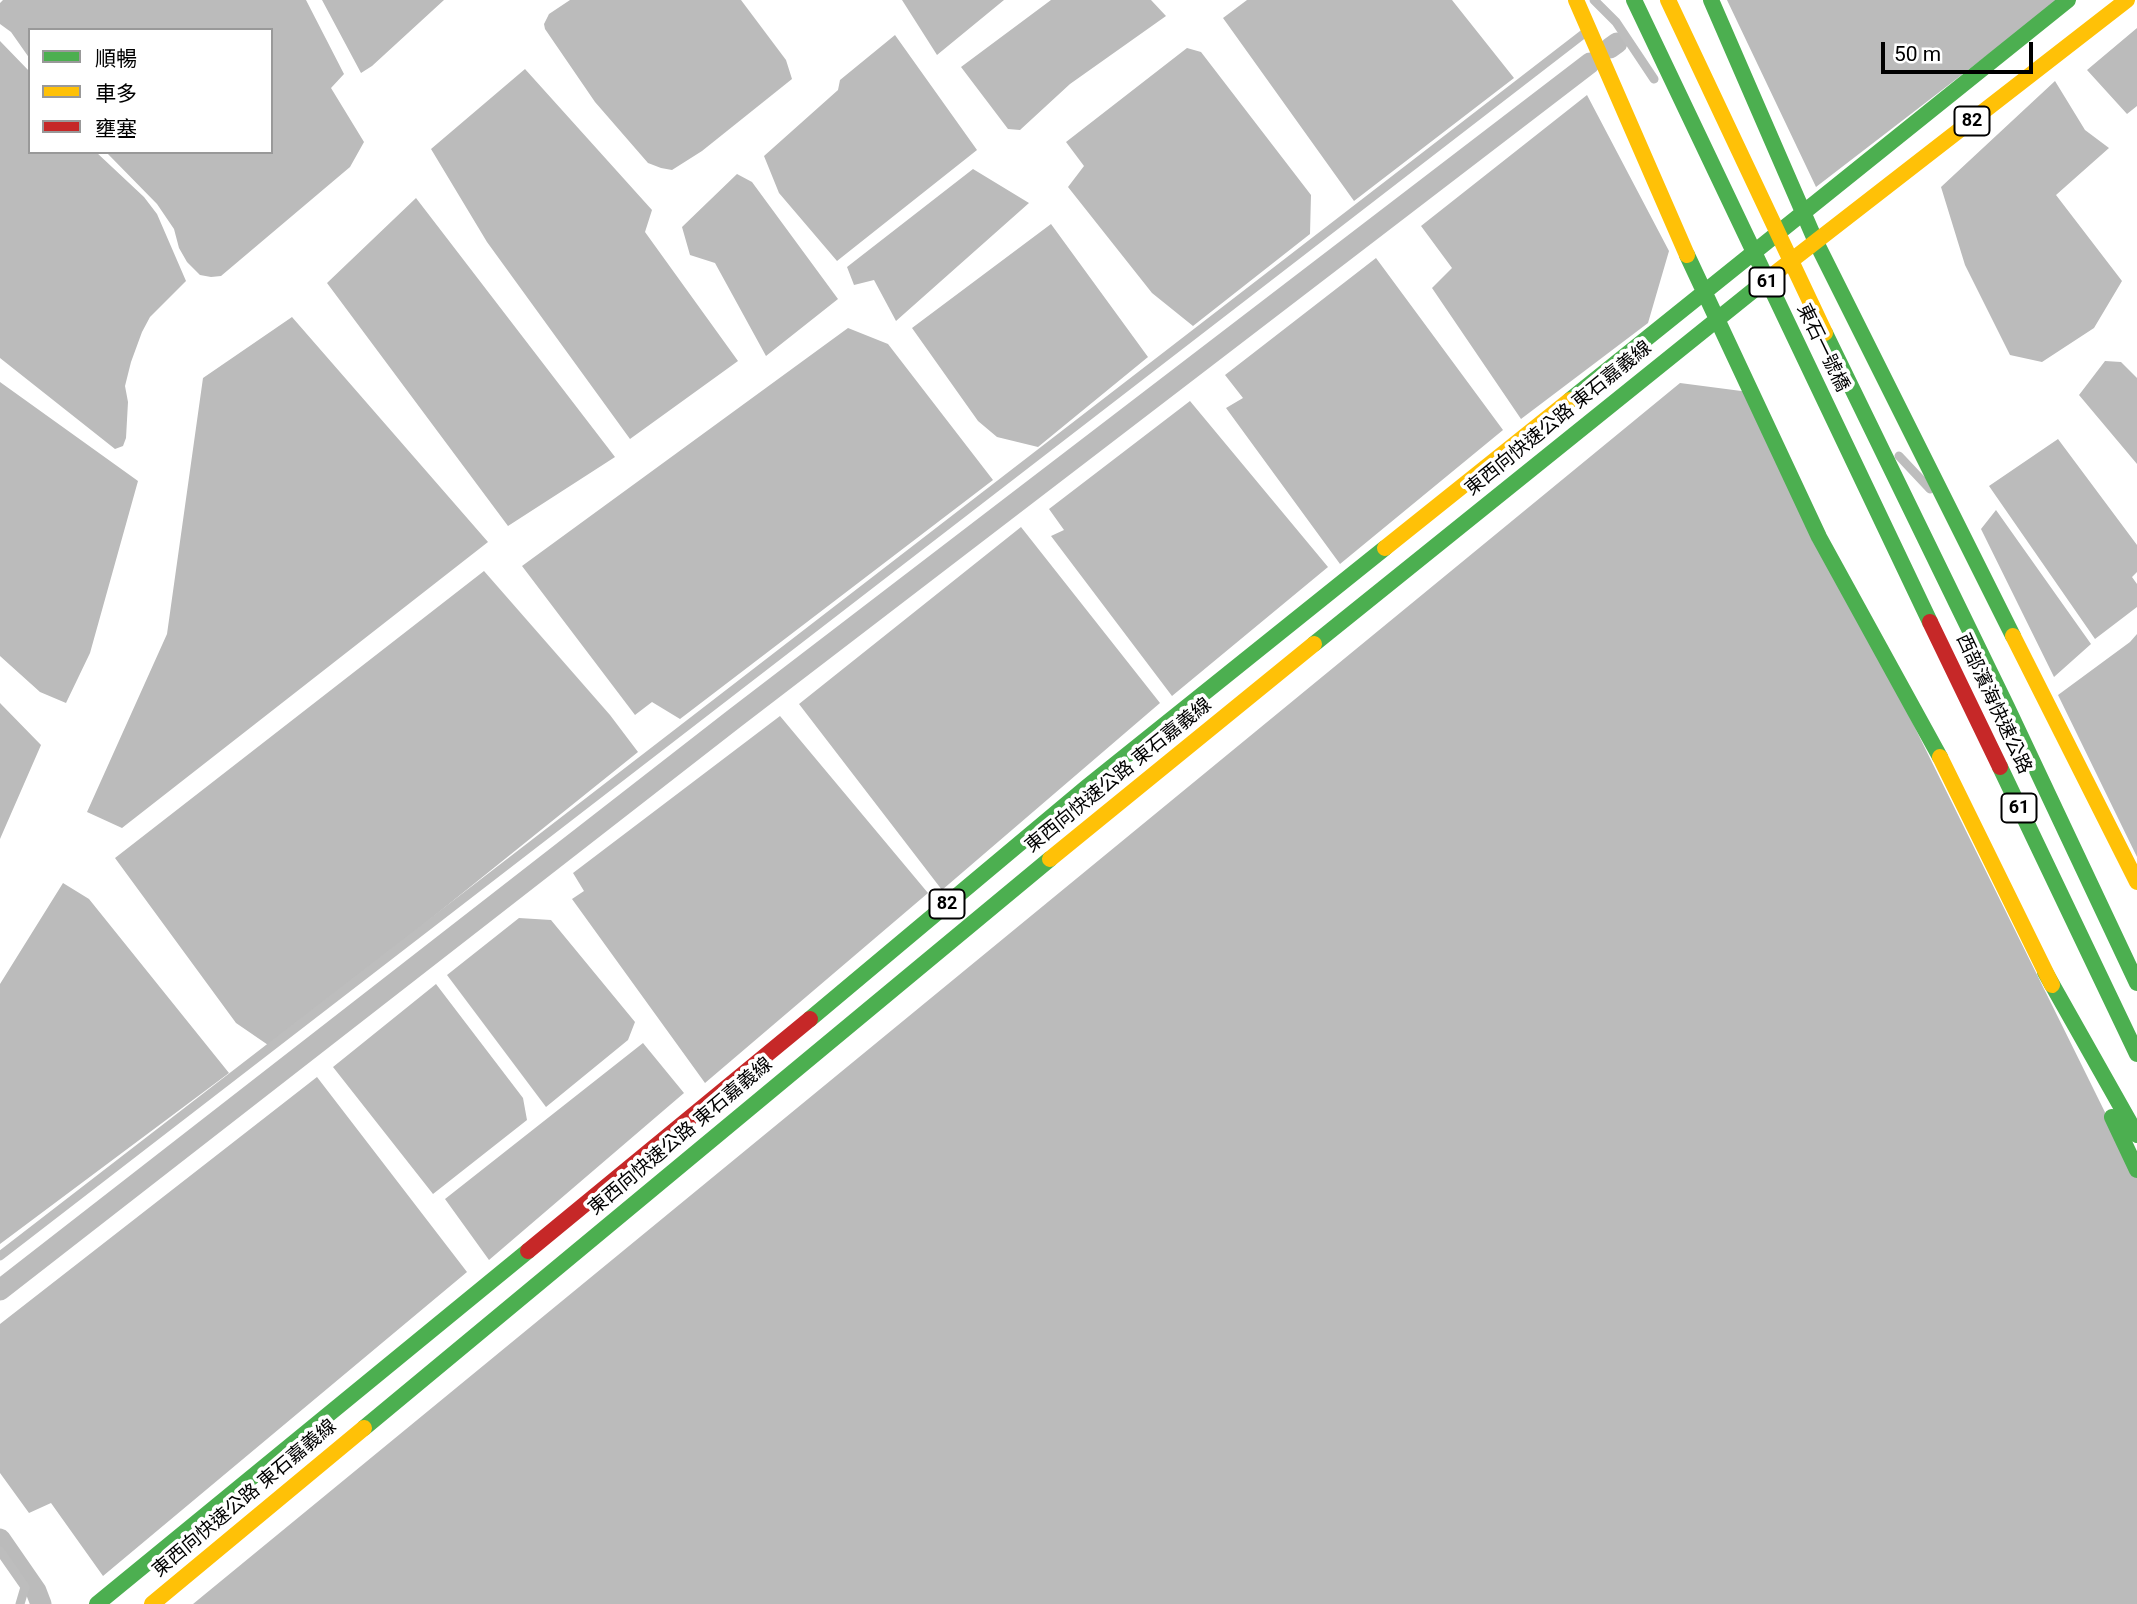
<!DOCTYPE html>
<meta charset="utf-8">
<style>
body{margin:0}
#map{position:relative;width:2137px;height:1604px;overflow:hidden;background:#fff;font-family:Roboto,"Noto Sans TC",sans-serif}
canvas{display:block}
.legend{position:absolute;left:28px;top:28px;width:245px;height:126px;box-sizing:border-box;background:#fff;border:2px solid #999;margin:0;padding:9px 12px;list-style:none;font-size:21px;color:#000}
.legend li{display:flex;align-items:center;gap:14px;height:35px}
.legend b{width:35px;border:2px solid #999}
.scale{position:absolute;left:1881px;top:42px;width:152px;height:32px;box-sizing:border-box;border:4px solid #000;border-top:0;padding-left:9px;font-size:21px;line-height:24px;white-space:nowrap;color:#000;-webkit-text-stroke:5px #fff;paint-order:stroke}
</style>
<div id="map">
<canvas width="2137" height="1604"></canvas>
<ul class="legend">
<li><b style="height:9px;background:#4caf50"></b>順暢</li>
<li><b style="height:9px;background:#ffc107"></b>車多</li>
<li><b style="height:9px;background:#c62828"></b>壅塞</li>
</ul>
<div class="scale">50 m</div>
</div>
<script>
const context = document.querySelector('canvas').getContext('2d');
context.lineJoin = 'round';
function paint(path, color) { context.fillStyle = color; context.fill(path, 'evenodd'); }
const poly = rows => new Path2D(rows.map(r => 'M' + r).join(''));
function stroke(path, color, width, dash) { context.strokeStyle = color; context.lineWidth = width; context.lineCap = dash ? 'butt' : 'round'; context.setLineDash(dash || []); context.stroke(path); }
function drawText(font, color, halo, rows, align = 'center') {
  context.font = font + ' Roboto,"Noto Sans TC",sans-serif'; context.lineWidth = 7; context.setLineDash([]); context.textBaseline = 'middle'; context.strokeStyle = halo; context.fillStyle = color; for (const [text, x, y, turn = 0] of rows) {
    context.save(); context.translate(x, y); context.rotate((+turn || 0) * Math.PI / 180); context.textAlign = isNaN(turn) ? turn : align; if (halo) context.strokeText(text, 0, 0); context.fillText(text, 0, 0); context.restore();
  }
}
paint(poly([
 [3,0,306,0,344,74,331,88,364,142,350,167,221,276,211,277,200,275,187,262,179,248,174,229,157,204,106,152,271,152,271,30,30,30,30,59,11,32,0,24,0,3],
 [322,0,444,0,372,66,361,73],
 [570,0,741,0,786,60,792,79,702,151,672,170,661,168,648,163,595,102,545,29,544,24,549,14],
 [902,0,1004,0,937,55],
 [1051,0,1151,0,1166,16,1070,84,1020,130,1008,129,961,67],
 [1247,0,1452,0,1514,78,1354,201,1223,18],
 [1727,0,2059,0,1816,187],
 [2137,28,2137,106,2127,114,2087,70],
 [895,35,977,150,837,261,779,193,764,156,838,90,840,80],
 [0,41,30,72,30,152,96,152,144,197,157,214,186,281,150,317,142,332,131,362,125,386,128,402,126,438,123,446,115,449,0,358],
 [1187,48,1201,52,1311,195,1310,234,1193,326,1152,293,1068,187,1084,166,1066,142],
 [525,69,652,210,645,232,738,361,630,439,487,242,431,149],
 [2055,81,2085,130,2109,148,2056,195,2122,281,2094,328,2042,362,2010,355,1965,265,1941,187],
 [1587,95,1669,251,1648,323,1521,419,1432,288,1452,268,1421,226],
 [973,169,1029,203,896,321,874,280,854,285,847,267],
 [737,174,752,182,838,299,766,356,715,263,690,255,682,227],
 [416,198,615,457,508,526,327,283],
 [1051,224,1148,357,1038,447,997,437,978,421,912,328],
 [1376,258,1503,430,1340,564,1226,408,1243,398,1225,375],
 [292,317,488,542,122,828,87,812,167,634,203,378],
 [848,328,888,344,993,480,680,719,652,702,635,715,522,566],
 [2105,361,2121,362,2137,378,2137,464,2079,395],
 [0,382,138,481,90,653,66,703,40,692,0,656],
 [1680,383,1749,392,2137,1177,2137,1604,193,1604],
 [1190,401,1328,567,1172,696,1051,536,1064,530,1049,509],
 [2058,439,2137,545,2137,572,2132,577,2137,584,2137,607,2095,639,1989,486],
 [1996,510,2091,644,2054,677,1981,529],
 [1021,527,1160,703,942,890,799,704],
 [484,571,610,715,638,752,271,1047,236,1023,115,858],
 [2137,634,2137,857,2058,695,2130,642],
 [0,703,41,745,0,839],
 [780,716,928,893,705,1083,572,899,584,891,573,873],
 [63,883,89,899,229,1073,0,1244,0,984],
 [519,918,551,920,635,1022,628,1040,546,1107,447,975],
 [436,984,523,1098,527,1120,433,1194,333,1067],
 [643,1043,684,1093,489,1260,445,1199],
 [317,1077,467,1272,103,1576,51,1503,29,1513,0,1473,0,1324]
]), '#bbb');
stroke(poly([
 [1610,48,1617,43],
 [0,1290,735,718,1590,63],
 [0,1539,36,1591,41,1604]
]), '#bbb', 21);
stroke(poly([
 [1594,0,1616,22,1654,79],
 [1899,456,1930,489],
 [0,1256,1586,32],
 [0,1551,25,1587,20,1604]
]), '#bdbdbd', 9);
stroke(poly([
 [1634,0,1930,622],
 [1711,0,1816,242,2013,636],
 [1687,255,1819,537,1940,757],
 [1825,333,2007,707,2137,983],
 [1570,400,2068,0],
 [1314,644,1765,281],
 [2000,767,2137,1054],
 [2045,972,2137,1135],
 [810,1019,1087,787,1385,548],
 [2112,1117,2137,1170],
 [364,1428,1050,859],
 [97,1604,528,1251]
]), '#4caf50', 16);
stroke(poly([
 [1576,0,1687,255],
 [1668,0,1825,333],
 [1765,281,2127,0],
 [1385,548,1570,400],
 [2013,636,2137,882],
 [1940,757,2052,985],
 [1050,859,1314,644],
 [152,1604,364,1428]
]), '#ffc107', 16);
stroke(poly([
 [1930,622,2000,767],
 [528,1251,810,1019]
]), '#c62828', 16);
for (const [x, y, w] of [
 [1972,121,35],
 [1767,282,35],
 [2019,808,35],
 [947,904,35]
]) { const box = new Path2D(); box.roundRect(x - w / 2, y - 14.5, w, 29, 5); context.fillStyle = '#fff'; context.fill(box); stroke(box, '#000', 2); }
drawText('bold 18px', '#000', null, [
 ["82",1972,121],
 ["61",1767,282],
 ["61",2019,808],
 ["82",947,904]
]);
drawText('19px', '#000', '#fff', [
 ["東石一號橋",1822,348,64],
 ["東西向快速公路 東石嘉義線",1559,419,-39],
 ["西部濱海快速公路",1993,704,65],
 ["東西向快速公路 東石嘉義線",1119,776,-39],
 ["東西向快速公路 東石嘉義線",681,1137,-40],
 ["東西向快速公路 東石嘉義線",245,1499,-40]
]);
</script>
